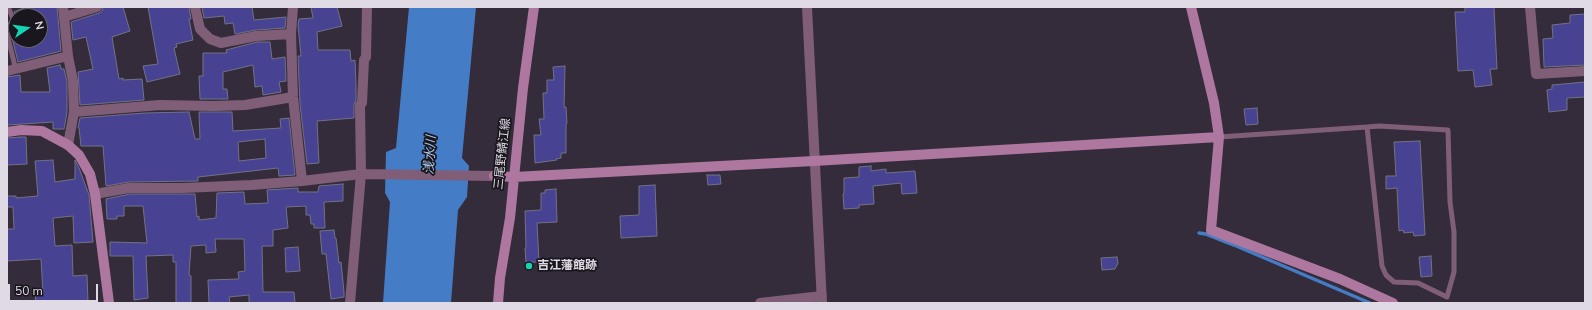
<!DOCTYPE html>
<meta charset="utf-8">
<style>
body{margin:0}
#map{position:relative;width:1592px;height:310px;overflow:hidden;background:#352c3b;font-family:"Nunito Sans",sans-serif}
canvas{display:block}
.frame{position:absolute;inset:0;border:8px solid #dfdae4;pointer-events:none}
.north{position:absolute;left:8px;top:8px;width:40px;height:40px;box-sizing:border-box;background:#1a161d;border:1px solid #69646d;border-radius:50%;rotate:77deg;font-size:11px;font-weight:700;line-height:16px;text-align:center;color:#dfdae4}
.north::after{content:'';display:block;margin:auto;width:14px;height:18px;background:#14d5b3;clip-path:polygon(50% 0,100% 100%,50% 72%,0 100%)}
.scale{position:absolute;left:8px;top:284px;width:90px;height:18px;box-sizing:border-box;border:2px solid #dfdae4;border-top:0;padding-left:5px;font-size:12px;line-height:14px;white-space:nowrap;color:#dfdae4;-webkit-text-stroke:3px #1a161d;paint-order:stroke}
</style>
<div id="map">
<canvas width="1592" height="310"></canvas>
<div class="frame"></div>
<div class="north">N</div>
<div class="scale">50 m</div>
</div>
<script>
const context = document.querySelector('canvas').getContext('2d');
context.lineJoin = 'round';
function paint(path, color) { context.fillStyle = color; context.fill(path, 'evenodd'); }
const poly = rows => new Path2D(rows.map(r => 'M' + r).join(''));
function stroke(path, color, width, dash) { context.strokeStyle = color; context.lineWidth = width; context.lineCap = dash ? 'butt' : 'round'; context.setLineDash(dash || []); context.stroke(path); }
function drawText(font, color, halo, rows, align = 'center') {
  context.font = font + ' "Nunito Sans","Noto Sans JP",sans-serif'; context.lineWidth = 3.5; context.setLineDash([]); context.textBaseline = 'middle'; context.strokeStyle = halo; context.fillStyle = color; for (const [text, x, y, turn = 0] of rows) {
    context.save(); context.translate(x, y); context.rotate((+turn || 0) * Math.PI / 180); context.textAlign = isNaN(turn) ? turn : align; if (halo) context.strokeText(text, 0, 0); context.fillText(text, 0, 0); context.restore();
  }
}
paint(poly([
 [409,7,476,7,462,158,469,166,467,197,458,210,451,303,383,303,390,202,385,193,386,152,396,148]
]), '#447cc6');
stroke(poly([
 [1199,233,1206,234,1234,245,1370,303]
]), '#447cc6', 3.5);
const building = poly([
 [26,7,57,7,61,51,18,62,11,33,7,29,16,27,16,40,40,40,40,16,16,16,14,12,26,7],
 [103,7,123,7,130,31,112,37,119,79,123,78,123,80,142,79,144,100,80,105,78,72,93,69,86,37,73,40,71,22,99,13,102,11,103,7],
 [148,7,189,7,191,19,189,19,193,40,176,44,177,47,174,48,180,74,147,82,143,66,158,64,148,7],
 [202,7,252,7,254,20,286,17,285,28,256,30,235,34,233,23,225,24,224,16,204,18,202,7],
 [311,7,337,7,342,26,317,32,318,50,350,50,351,61,355,60,356,84,356,100,354,105,354,118,317,121,319,163,307,164,300,104,298,56,301,56,298,25,299,19,313,18,311,7],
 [1465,7,1494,7,1497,69,1490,69,1492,85,1475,87,1473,70,1458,71,1455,12,1465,12,1465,7],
 [1585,14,1585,65,1544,67,1543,39,1553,38,1552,25,1570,23,1570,15,1585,14],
 [257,42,270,42,272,59,285,57,286,81,279,82,281,92,263,95,262,86,255,87,253,65,223,72,223,89,227,89,228,99,200,99,199,76,203,76,203,53,227,53,226,50,257,42],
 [60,65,61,69,64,69,67,82,67,112,64,129,53,129,53,122,7,125,7,77,20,75,21,92,50,92,47,68,60,65],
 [565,66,564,107,566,107,567,123,566,124,566,153,561,153,561,158,556,159,557,160,535,163,534,135,541,135,539,119,544,119,543,93,547,93,547,80,554,80,553,67,565,66],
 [1585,82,1585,97,1567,98,1567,110,1549,112,1547,90,1552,89,1552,85,1585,82],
 [1257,108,1258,124,1246,125,1244,109,1257,108],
 [189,112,195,139,200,139,199,112,232,112,233,131,281,128,280,119,289,118,295,175,279,176,278,168,198,177,198,181,129,182,106,186,103,146,81,146,79,128,78,128,80,118,145,113,189,112],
 [265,139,266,158,239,161,238,142,265,139],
 [21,137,26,137,27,164,7,165,7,138,21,137],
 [1420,141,1425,235,1414,236,1413,232,1404,233,1403,230,1399,231,1397,188,1386,189,1386,176,1396,176,1394,142,1420,141],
 [53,160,55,182,75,179,75,160,79,168,89,195,93,242,74,243,73,216,53,218,55,246,72,245,73,276,87,275,88,302,36,303,35,293,43,293,41,259,7,261,7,229,14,229,13,207,7,207,7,196,16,196,16,198,38,196,35,161,53,160],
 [871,166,871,171,886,169,886,173,915,171,917,193,902,194,901,183,873,186,874,204,859,205,859,208,844,209,843,194,844,194,844,178,859,177,859,167,871,166],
 [707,175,720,175,721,184,708,185,707,175],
 [343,184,343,201,324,202,325,228,314,228,314,224,311,224,310,215,306,215,306,206,286,207,288,228,273,230,273,246,262,246,263,292,294,292,295,303,249,303,249,295,229,297,230,303,209,303,208,280,239,279,238,272,245,271,244,239,215,239,216,252,206,253,206,245,191,246,189,275,191,276,191,303,176,303,176,262,173,262,173,255,146,256,148,298,134,300,133,256,110,256,110,242,147,243,143,206,124,206,124,216,117,216,117,219,107,219,106,199,130,194,195,194,197,217,199,216,199,220,216,218,217,193,244,192,245,204,268,203,267,190,298,188,298,192,318,192,319,186,343,184],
 [655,185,657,236,621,238,620,216,639,215,639,186,655,185],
 [556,189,557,222,537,223,539,262,526,262,525,248,526,248,525,211,541,210,541,193,545,193,545,190,556,189],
 [334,230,335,238,336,238,339,263,341,262,344,292,344,297,331,299,326,254,322,254,320,231,334,230],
 [298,247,300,271,286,272,285,248,298,247],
 [1431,256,1432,276,1421,277,1419,257,1431,256],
 [1117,257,1118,263,1115,269,1102,270,1101,258,1117,257]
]);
paint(building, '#484293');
stroke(building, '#717285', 1);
stroke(poly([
 [7,25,15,23,8,7],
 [7,34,16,70],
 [1219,137,1367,127,1379,126,1448,130,1450,202,1454,232,1454,272,1447,297,1418,283,1394,282,1386,275,1382,266,1367,127]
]), '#815e77', 5);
stroke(poly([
 [63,7,68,56,73,81,74,112,68,145],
 [195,7,200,29,210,39,221,43,256,36,291,34],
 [293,7,291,34,293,97,302,181],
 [807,7,822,303],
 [1530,7,1536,74,1585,71],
 [64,17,97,7],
 [7,71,68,56],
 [74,112,160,105,214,106,245,105,293,97],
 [95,194,129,188,183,188,251,185,302,181,361,174,494,176],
 [350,303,361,174,360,105,362,103,364,60,366,57,367,7],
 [760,303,822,296]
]), '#815e77', 10);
stroke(poly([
 [1191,7,1214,103,1219,137,1211,230,1340,279,1393,303],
 [7,132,21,130,42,131,68,145,79,155,90,174,95,194,109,303],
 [494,176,514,177,814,161,1219,137],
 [498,303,500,278,510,218,523,88,534,7]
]), '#ae779f', 10);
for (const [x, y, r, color] of [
 [529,266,4,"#14d5b3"]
]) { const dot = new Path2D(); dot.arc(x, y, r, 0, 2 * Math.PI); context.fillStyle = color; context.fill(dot); stroke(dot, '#1a161d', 1.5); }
drawText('12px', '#dfdae4', '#1a161d', [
 ["三尾野鯖江線",503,154,-84]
]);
drawText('bold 12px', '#dfdae4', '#1a161d', [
 ["吉江藩館跡",537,266]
], 'left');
drawText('italic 13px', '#a9c6ed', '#1a161d', [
 ["浅水川",431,155,-86]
]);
</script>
